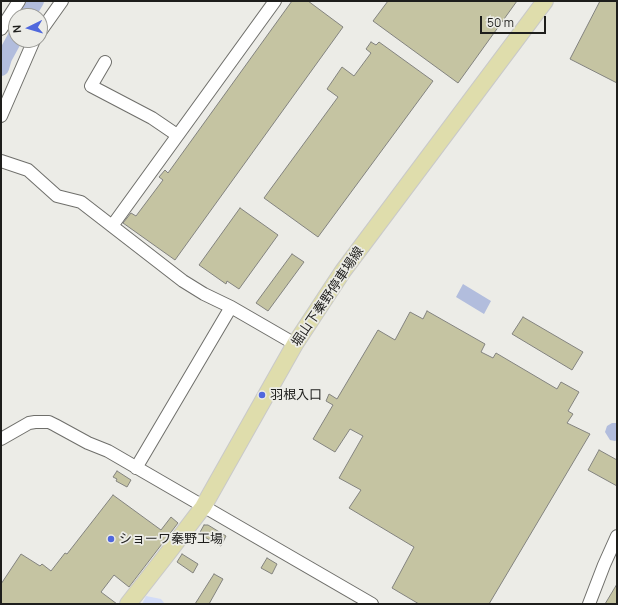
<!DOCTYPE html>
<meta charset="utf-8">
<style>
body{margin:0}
#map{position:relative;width:618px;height:605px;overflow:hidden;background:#ecece7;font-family:Manrope,sans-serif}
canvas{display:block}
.frame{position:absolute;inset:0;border:2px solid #1e1e1c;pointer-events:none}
.north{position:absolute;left:8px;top:8px;width:40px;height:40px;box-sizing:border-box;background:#ecece7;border:1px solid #9a9a96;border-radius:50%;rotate:265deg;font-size:11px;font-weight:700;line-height:16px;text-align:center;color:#1e1e1c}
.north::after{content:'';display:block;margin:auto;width:14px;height:18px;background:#5068dd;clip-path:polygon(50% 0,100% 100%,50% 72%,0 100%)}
.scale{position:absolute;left:480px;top:16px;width:66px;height:18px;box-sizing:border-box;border:2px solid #1e1e1c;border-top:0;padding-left:5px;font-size:12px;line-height:14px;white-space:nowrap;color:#1e1e1c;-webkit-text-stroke:3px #ecece7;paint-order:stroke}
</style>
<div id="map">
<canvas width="618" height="605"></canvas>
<div class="frame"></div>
<div class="north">N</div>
<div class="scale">50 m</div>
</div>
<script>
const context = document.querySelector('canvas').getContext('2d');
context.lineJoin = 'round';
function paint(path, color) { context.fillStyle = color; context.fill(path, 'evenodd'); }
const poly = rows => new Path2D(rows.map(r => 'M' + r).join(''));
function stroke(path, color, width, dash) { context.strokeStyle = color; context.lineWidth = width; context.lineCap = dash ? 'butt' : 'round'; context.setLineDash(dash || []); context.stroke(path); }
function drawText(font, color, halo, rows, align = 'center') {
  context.font = font + ' Manrope,"Noto Sans JP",sans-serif'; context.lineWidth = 3.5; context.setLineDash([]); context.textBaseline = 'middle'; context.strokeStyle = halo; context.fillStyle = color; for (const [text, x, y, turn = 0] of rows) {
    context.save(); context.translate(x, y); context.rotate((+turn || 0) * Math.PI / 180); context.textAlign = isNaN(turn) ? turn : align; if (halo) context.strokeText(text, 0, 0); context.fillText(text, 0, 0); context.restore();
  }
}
paint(poly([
 [146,596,161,599,165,604,142,604]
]), '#d3dcf7');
paint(poly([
 [463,284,491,301,484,314,456,297],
 [612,423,617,423,617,440,615,441,610,440,605,432,607,426]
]), '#b2bddd');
stroke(poly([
 [27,16,36,1],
 [1,68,4,58,16,36]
]), '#b2bddd', 16);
const building = poly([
 [292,1,308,1,343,27,175,260,123,223,131,213,136,216,163,180,159,177,165,170,168,173,292,1],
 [388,1,517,1,458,83,373,21,388,1],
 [600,1,617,1,617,83,570,59,600,1],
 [371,42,376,45,379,42,433,81,318,237,264,198,338,97,327,89,342,67,354,76,371,53,366,49,371,42],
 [240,208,278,235,239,289,227,281,226,284,199,265,240,208],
 [292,254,304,262,268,311,256,303,292,254],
 [427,311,485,344,481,352,493,358,496,353,557,389,561,382,579,392,568,411,573,414,567,423,590,434,489,604,419,604,392,588,414,547,349,508,361,490,339,478,363,436,350,429,335,452,313,439,333,405,326,401,329,394,337,399,378,330,395,340,410,312,423,319,427,311],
 [523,317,583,352,572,370,512,334,523,317],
 [599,450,617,460,617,486,588,470,599,450],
 [117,471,131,480,127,487,116,481,117,479,113,477,117,471],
 [113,495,161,530,171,517,178,523,129,587,114,575,101,592,117,604,1,604,1,584,21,554,40,566,42,564,51,571,65,553,67,554,113,495],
 [204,525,208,525,226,536,221,546,199,534,204,525],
 [182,554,198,564,193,573,177,562,182,554],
 [267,558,277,564,272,574,261,568,267,558],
 [214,574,223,579,209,604,195,604,214,574],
 [617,584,617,604,605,604,617,584]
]);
paint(building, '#c5c4a2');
stroke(building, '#83837f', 1);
const minor = poly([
 [1,29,19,1],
 [40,32,62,1],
 [105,62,91,86,152,118,177,135],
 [1,116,34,40],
 [1,161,28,170,57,196,81,202,183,281,204,294,231,307,295,344],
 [112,226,275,1],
 [1,439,29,423,35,422,49,422,55,425,88,443,108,451,372,604],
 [136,468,231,307],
 [589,604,604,565,617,536]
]);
const major = poly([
 [128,604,171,549,203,507,295,344,343,271,545,1]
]);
stroke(minor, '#6f6f6b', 14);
stroke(major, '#c9c9c9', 18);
stroke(minor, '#fff', 12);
stroke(major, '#dfddac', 16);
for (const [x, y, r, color] of [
 [262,395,4,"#5068dd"],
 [111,539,4,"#5068dd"]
]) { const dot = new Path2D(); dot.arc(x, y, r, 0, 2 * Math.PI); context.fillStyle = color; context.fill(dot); stroke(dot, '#ecece7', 1.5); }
drawText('13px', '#1e1e1c', '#ecece7', [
 ["堀山下秦野停車場線",328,297,-56]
]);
drawText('13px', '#1e1e1c', '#ecece7', [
 ["羽根入口",270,395],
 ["ショーワ秦野工場",119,539]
], 'left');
</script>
